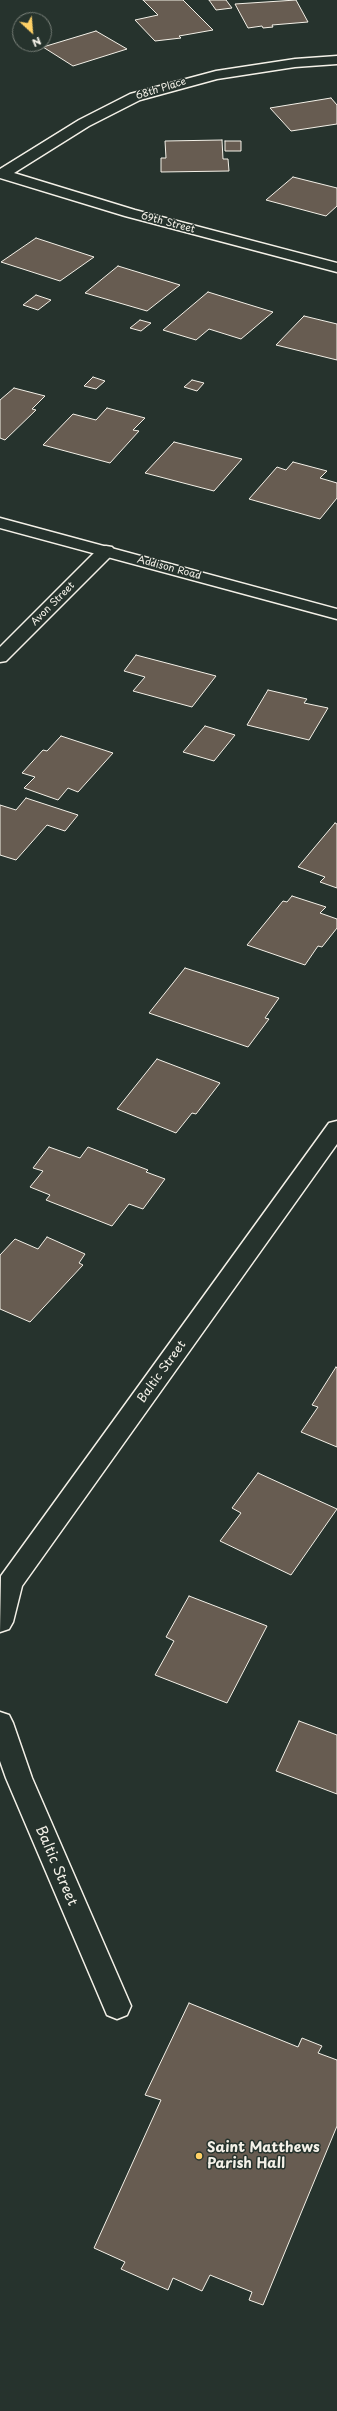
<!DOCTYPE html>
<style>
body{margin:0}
#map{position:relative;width:337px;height:2411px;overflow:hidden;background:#26332d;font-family:"Playpen Sans",sans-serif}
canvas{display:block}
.north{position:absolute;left:12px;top:12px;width:40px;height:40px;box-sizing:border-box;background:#26332d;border:1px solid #787f78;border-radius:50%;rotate:154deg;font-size:11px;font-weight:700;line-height:16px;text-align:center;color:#f4f1e8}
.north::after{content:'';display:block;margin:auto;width:14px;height:18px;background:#ffd166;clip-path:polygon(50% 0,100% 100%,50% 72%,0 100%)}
</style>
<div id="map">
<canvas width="337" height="2411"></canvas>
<div class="north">N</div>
</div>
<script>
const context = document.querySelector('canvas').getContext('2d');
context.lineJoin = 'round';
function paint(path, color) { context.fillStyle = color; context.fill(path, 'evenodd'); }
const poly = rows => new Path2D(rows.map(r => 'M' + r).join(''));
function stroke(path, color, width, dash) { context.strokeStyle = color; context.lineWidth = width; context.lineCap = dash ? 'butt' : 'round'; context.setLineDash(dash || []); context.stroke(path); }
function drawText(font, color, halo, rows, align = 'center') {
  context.font = font + ' "Playpen Sans",sans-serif'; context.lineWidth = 3; context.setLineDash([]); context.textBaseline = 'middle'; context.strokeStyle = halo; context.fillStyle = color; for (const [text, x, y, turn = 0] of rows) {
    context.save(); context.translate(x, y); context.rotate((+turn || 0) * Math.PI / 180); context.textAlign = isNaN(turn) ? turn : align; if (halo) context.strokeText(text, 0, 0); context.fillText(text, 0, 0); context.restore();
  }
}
const building = poly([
 [143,0,183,0,213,30,179,36,181,38,155,41,135,20,158,15,143,0],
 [209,0,226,0,232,8,216,10,209,0],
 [296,0,308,22,272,25,273,27,263,28,262,26,248,28,235,4,296,0],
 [96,31,127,49,73,66,43,47,96,31],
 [331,98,337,105,337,124,291,131,270,108,331,98],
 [222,140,223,159,228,159,229,171,161,172,161,158,166,158,165,141,222,140],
 [225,141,241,141,241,151,225,151,225,141],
 [293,177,337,188,337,206,326,216,266,200,293,177],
 [36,238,94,257,60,281,1,262,36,238],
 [118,266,180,285,147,311,85,293,118,266],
 [208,292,273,312,241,339,209,329,196,340,163,330,208,292],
 [36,295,51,300,38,310,23,305,36,295],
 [304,316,337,324,337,360,276,345,304,316],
 [140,320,151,323,141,331,130,328,140,320],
 [93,377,105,381,96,389,84,386,93,377],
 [192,380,204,383,197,391,184,387,192,380],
 [14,388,45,396,32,409,36,410,5,440,0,438,0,400,14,388],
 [107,408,145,418,133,430,139,431,110,463,43,445,73,414,96,420,107,408],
 [174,442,242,459,214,491,145,473,174,442],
 [293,462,327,471,320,478,337,483,337,498,320,519,249,499,277,467,286,470,293,462],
 [136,655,216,676,192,707,133,691,145,677,124,671,136,655],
 [268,690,307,699,304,703,328,708,309,740,247,725,268,690],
 [205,726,235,735,214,761,183,752,205,726],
 [61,736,113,753,78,792,68,788,58,800,24,788,35,777,22,773,43,750,47,751,61,736],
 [26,798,78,815,65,831,47,825,16,860,0,855,0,805,16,810,26,798],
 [335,823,337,824,337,888,320,882,325,877,298,867,335,823],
 [292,896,326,907,320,913,337,919,337,928,322,947,318,946,305,965,247,945,283,901,287,902,292,896],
 [185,968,279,998,265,1018,269,1019,248,1047,149,1013,185,968],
 [157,1059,220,1083,196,1114,192,1113,176,1133,117,1109,157,1059],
 [49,1147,80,1158,88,1147,148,1170,146,1172,165,1179,143,1209,129,1204,112,1226,46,1200,50,1195,30,1187,43,1171,33,1168,49,1147],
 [47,1237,85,1254,79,1263,83,1265,30,1322,0,1309,0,1255,15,1239,38,1249,47,1237],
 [336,1367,337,1368,337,1447,301,1432,318,1407,312,1405,336,1367],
 [258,1473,337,1509,291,1575,220,1541,241,1513,232,1508,258,1473],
 [189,1596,267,1626,227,1703,155,1675,174,1641,166,1637,189,1596],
 [299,1721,337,1735,337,1794,276,1771,299,1721],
 [189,2003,298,2047,302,2038,322,2046,318,2053,337,2060,337,2126,263,2305,249,2300,252,2292,210,2275,202,2291,173,2278,168,2290,121,2269,125,2262,94,2248,161,2100,145,2095,189,2003]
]);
paint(building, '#675c51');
stroke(building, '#f4f1e8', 1);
const minor = poly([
 [337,56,337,64,295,67,217,79,140,100,89,126,14,173,135,210,337,263,337,272,125,216,0,178,0,169,79,120,130,94,216,71,295,59,337,56],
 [106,546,112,547,115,551,112,555,6,661,0,662,0,647,100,547,106,546],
 [337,1121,337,1144,22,1586,13,1622,9,1629,0,1632,1,1576,329,1123,337,1121],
 [0,1712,9,1715,13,1723,32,1778,131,2006,127,2015,117,2019,107,2015,6,1778,0,1761,0,1712]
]);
const secondary = poly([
 [0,518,337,609,337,619,0,528,0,518]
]);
stroke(minor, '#f4f1e8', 3);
stroke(secondary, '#f4f1e8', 3);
paint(minor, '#26332d');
paint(secondary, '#26332d');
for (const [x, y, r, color] of [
 [199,2156,4,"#ffd166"]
]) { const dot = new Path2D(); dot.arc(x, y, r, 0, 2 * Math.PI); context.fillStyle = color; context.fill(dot); stroke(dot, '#26332d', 1.5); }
drawText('10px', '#f4f1e8', '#26332d', [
 ["68th Place",161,89,-17],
 ["69th Street",168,223,15],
 ["Addison Road",169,568,15],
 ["Avon Street",53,604,-45]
]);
drawText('12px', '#f4f1e8', '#26332d', [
 ["Baltic Street",162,1372,-54]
]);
drawText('14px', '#f4f1e8', '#26332d', [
 ["Baltic Street",56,1866,67]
]);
drawText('bold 14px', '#f4f1e8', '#26332d', [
 ["Saint Matthews",207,2148],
 ["Parish Hall",207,2164]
], 'left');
</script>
